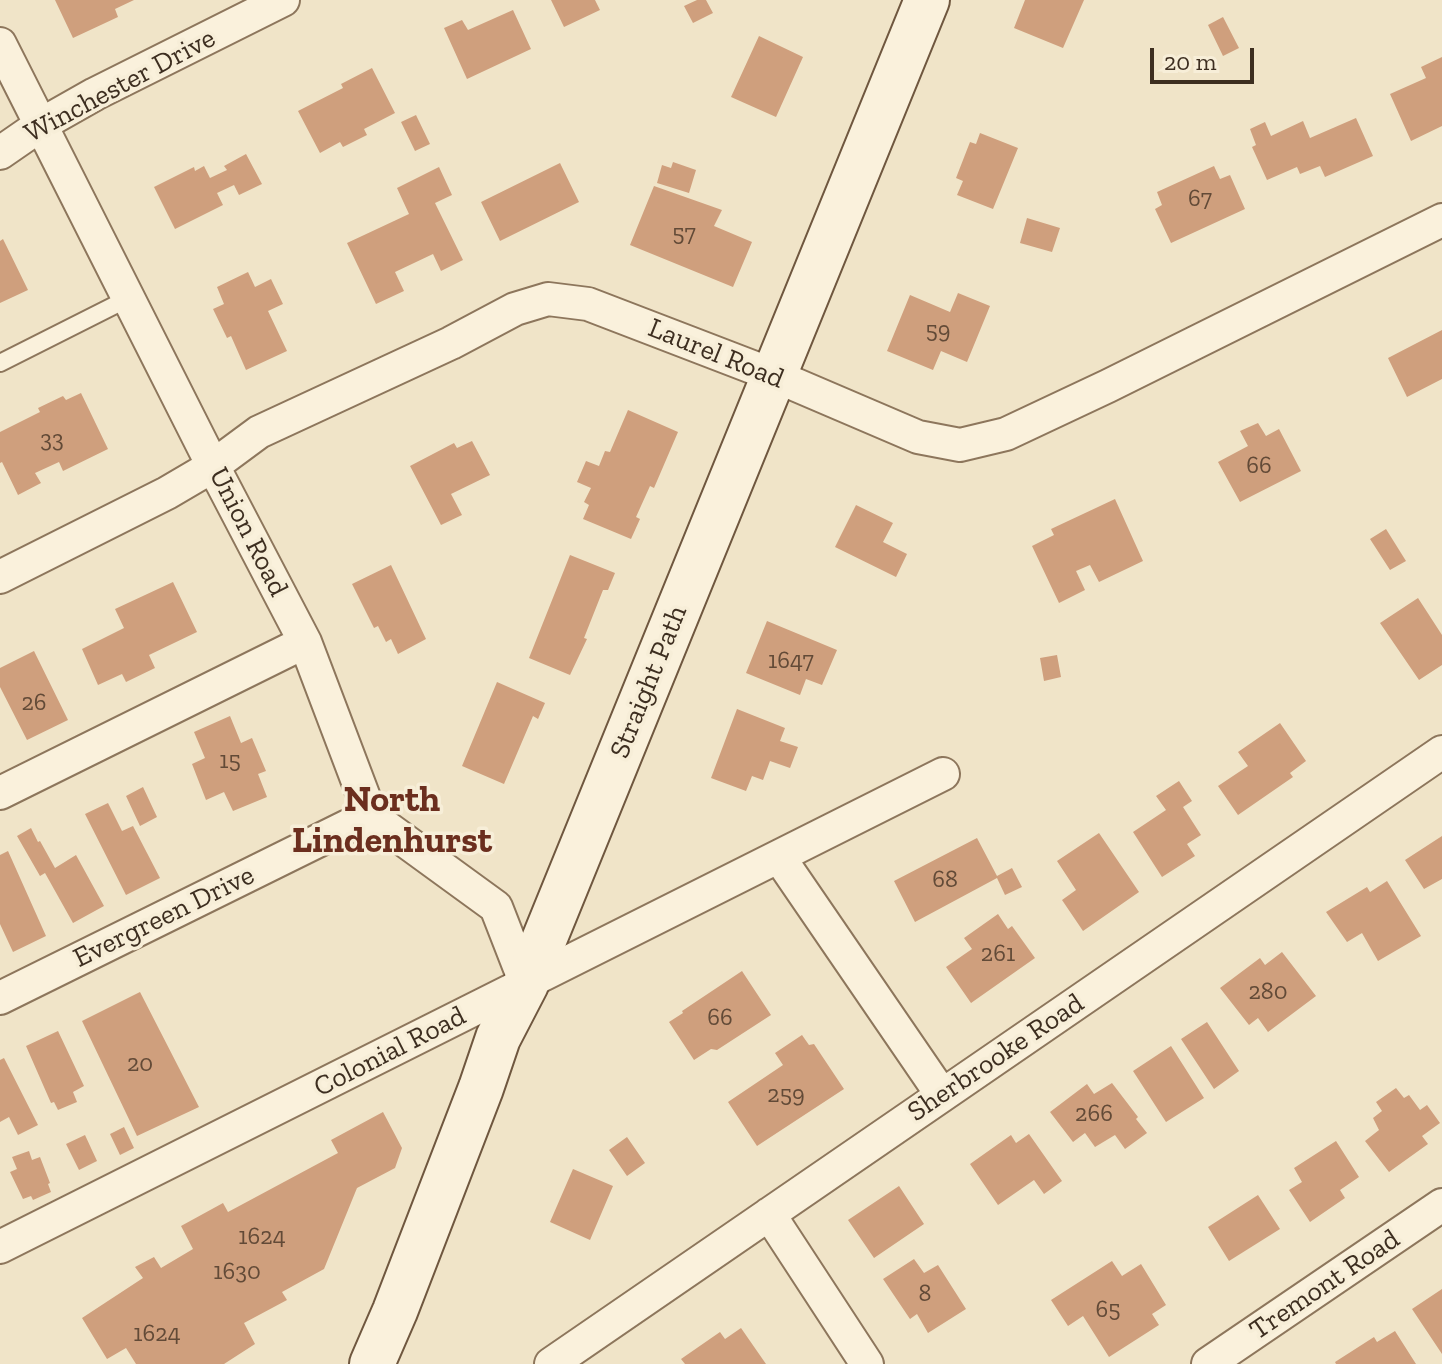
<!DOCTYPE html>
<style>
body{margin:0}
#map{position:relative;width:1442px;height:1364px;overflow:hidden;background:#f0e4c8;font-family:"Zilla Slab",serif}
canvas{display:block}
.scale{position:absolute;left:1150px;top:48px;width:104px;height:36px;box-sizing:border-box;border:4px solid #3d2e20;border-top:0;padding-left:10px;font-size:24px;line-height:28px;white-space:nowrap;color:#3d2e20;-webkit-text-stroke:6px #f7eed8;paint-order:stroke}
</style>
<div id="map">
<canvas width="1442" height="1364"></canvas>
<div class="scale">20 m</div>
</div>
<script>
const context = document.querySelector('canvas').getContext('2d');
context.lineJoin = 'round';
function paint(path, color) { context.fillStyle = color; context.fill(path, 'evenodd'); }
const poly = rows => new Path2D(rows.map(r => 'M' + r).join(''));
function stroke(path, color, width, dash) { context.strokeStyle = color; context.lineWidth = width; context.lineCap = dash ? 'butt' : 'round'; context.setLineDash(dash || []); context.stroke(path); }
function drawText(font, color, halo, rows, align = 'center') {
  context.font = font + ' "Zilla Slab",serif'; context.lineWidth = 7; context.setLineDash([]); context.textBaseline = 'middle'; context.strokeStyle = halo; context.fillStyle = color; for (const [text, x, y, turn = 0] of rows) {
    context.save(); context.translate(x, y); context.rotate((+turn || 0) * Math.PI / 180); context.textAlign = isNaN(turn) ? turn : align; if (halo) context.strokeText(text, 0, 0); context.fillText(text, 0, 0); context.restore();
  }
}
paint(poly([
 [55,0,134,0,115,9,118,17,73,38],
 [551,0,595,0,600,10,564,27],
 [697,0,706,0,713,13,693,23,684,6],
 [1025,0,1084,0,1063,48,1014,28],
 [513,10,531,49,467,79,444,28,462,20,468,30],
 [1223,17,1239,48,1223,56,1208,25],
 [759,36,803,57,776,117,731,97],
 [1442,57,1442,126,1411,141,1390,94,1426,78,1421,67],
 [372,68,395,113,364,129,367,135,343,147,340,142,320,153,298,111,343,88,341,84],
 [416,115,430,144,415,151,401,122],
 [1356,118,1373,156,1325,177,1320,166,1300,174,1297,167,1267,180,1252,147,1256,145,1250,129,1265,122,1271,136,1303,121,1310,138],
 [980,133,1018,148,993,209,957,195,963,181,956,178,970,142,976,144],
 [246,154,262,184,239,195,234,185,217,193,223,205,175,229,154,187,194,167,195,171,204,166,210,178,227,170,224,166],
 [673,162,696,170,689,193,657,183,662,165,671,168],
 [560,163,579,202,500,241,481,202],
 [1214,166,1220,179,1230,175,1245,209,1171,243,1155,209,1162,205,1157,192],
 [439,167,452,195,435,203,463,260,441,271,433,254,395,272,404,291,376,304,347,243,409,214,397,188],
 [654,186,722,210,714,226,752,242,733,287,630,245],
 [1027,218,1060,228,1052,252,1020,243],
 [3,239,28,290,0,303,0,241],
 [248,272,255,287,271,279,283,304,268,311,287,351,246,370,231,336,227,338,213,309,224,304,217,287],
 [958,293,990,306,967,362,941,351,933,370,887,351,910,295,950,312],
 [1442,330,1442,379,1407,397,1388,358],
 [81,393,108,449,63,471,59,462,35,473,41,483,18,495,2,462,0,463,0,432,40,412,38,408,63,396,66,400],
 [628,410,678,432,654,488,650,486,636,517,640,519,631,539,583,519,589,505,584,502,591,488,577,482,586,461,599,466,605,451,610,452],
 [1258,423,1266,436,1279,429,1301,471,1240,502,1218,462,1248,446,1240,431],
 [472,441,490,475,451,494,462,515,441,525,410,466,454,443,457,448],
 [1115,499,1143,561,1099,582,1090,565,1076,571,1085,590,1059,603,1032,546,1054,535,1051,529],
 [856,505,893,523,883,542,907,554,896,577,835,547],
 [1386,529,1406,561,1390,570,1370,539],
 [570,555,615,573,608,590,603,590,584,638,587,639,570,675,529,658],
 [391,565,426,639,398,654,391,639,386,642,378,626,374,628,352,584],
 [173,582,197,632,149,655,155,668,126,682,122,674,98,685,82,649,124,628,115,609],
 [1418,598,1442,635,1442,665,1419,680,1380,623],
 [767,621,837,650,822,685,806,679,800,695,746,673],
 [34,651,68,720,27,740,0,687,0,668],
 [1057,655,1061,677,1044,681,1040,658],
 [497,682,545,703,538,719,533,716,504,784,462,766],
 [737,709,785,728,780,741,798,747,790,768,770,761,763,780,752,776,746,791,711,778],
 [230,716,241,743,252,738,266,771,258,774,267,797,233,811,224,792,206,800,192,764,205,758,194,732],
 [1280,723,1306,761,1290,773,1293,777,1238,815,1218,786,1248,766,1238,752],
 [1179,781,1192,801,1183,807,1201,835,1187,844,1195,856,1162,877,1133,832,1166,810,1156,796],
 [143,787,157,817,140,826,126,796],
 [108,803,122,831,133,826,160,878,126,895,85,814],
 [31,828,38,842,40,841,55,868,76,855,104,906,73,923,45,873,40,876,17,836],
 [1099,833,1139,892,1083,931,1062,900,1076,890,1057,861],
 [1442,836,1442,879,1424,889,1405,860],
 [977,838,997,876,1012,868,1022,887,1005,895,997,878,915,922,894,881],
 [8,851,46,936,13,952,0,924,0,855],
 [1387,881,1421,936,1378,961,1362,933,1347,942,1326,912,1367,887,1370,892],
 [998,914,1008,929,1012,926,1035,958,971,1003,946,967,972,949,964,938],
 [1282,952,1316,996,1268,1032,1258,1018,1249,1025,1220,988,1260,958,1265,965],
 [742,971,771,1015,717,1050,711,1049,694,1060,669,1022,683,1013,682,1011],
 [140,992,199,1107,137,1136,82,1021],
 [1207,1022,1239,1071,1214,1089,1181,1039],
 [58,1031,84,1086,73,1092,77,1102,58,1110,54,1102,51,1103,26,1046],
 [802,1035,809,1045,814,1044,844,1089,757,1146,728,1102,783,1065,775,1053],
 [1171,1046,1204,1098,1166,1122,1133,1071],
 [4,1058,38,1125,18,1135,9,1117,0,1122,0,1060],
 [1112,1083,1138,1117,1136,1119,1147,1133,1125,1149,1115,1135,1095,1147,1085,1133,1073,1142,1050,1112,1087,1084,1094,1094],
 [1396,1088,1404,1098,1409,1095,1420,1110,1427,1105,1440,1123,1422,1136,1428,1144,1389,1172,1365,1141,1379,1130,1373,1118,1382,1111,1376,1102],
 [383,1112,402,1148,395,1168,357,1188,324,1269,282,1292,287,1300,244,1323,255,1344,224,1364,136,1364,126,1348,107,1359,82,1318,143,1278,135,1267,154,1257,161,1268,193,1249,181,1226,223,1203,228,1212,338,1153,331,1140],
 [124,1127,134,1148,120,1155,110,1134],
 [1029,1134,1062,1181,1044,1194,1034,1180,998,1205,970,1164,1011,1135,1016,1143],
 [85,1135,97,1161,79,1170,66,1144],
 [627,1137,645,1163,627,1176,609,1150],
 [1336,1141,1359,1177,1340,1190,1345,1198,1310,1222,1289,1190,1302,1182,1294,1168],
 [29,1151,32,1160,40,1157,50,1183,48,1184,51,1192,33,1200,31,1196,23,1199,10,1172,17,1169,12,1157],
 [573,1169,613,1186,590,1240,550,1222],
 [899,1186,924,1224,874,1258,848,1220],
 [1258,1195,1280,1229,1229,1261,1208,1227],
 [914,1259,924,1273,938,1265,966,1309,928,1333,917,1314,910,1319,883,1279],
 [1112,1261,1122,1276,1141,1264,1166,1305,1152,1314,1159,1325,1109,1357,1083,1316,1068,1326,1051,1300],
 [1442,1289,1442,1354,1412,1309],
 [741,1328,766,1364,685,1364,681,1359,720,1332,725,1339],
 [1395,1331,1416,1364,1336,1364,1335,1362,1374,1337,1377,1342]
]), '#cf9f7d');
const service = poly([
 [0,363,129,298]
]);
const minor = poly([
 [0,44,213,466,305,642,371,816,496,907,526,984],
 [0,153,42,124,95,94,283,0],
 [0,577,167,493,213,466,259,432,451,343,515,309,548,299,588,304,773,375,918,437,960,445,1006,434,1108,386,1442,220],
 [0,793,305,642],
 [779,857,942,1095],
 [0,998,348,826,371,816],
 [769,1214,867,1364],
 [0,1247,943,774],
 [551,1364,1442,752],
 [1208,1364,1442,1205]
]);
const secondary = poly([
 [372,1364,395,1311,481,1088,498,1038,526,984,927,0]
]);
stroke(service, '#8d765c', 20);
stroke(minor, '#8d765c', 36);
stroke(secondary, '#6f573f', 48);
stroke(service, '#faf1dc', 16);
stroke(minor, '#faf1dc', 32);
stroke(secondary, '#faf1dc', 44);
drawText('24px', '#624a37', null, [
 ["67",1200,199],
 ["57",684,234],
 ["59",938,331],
 ["33",52,440],
 ["66",1259,466],
 ["1647",791,661],
 ["26",34,703],
 ["15",230,761],
 ["68",945,880],
 ["261",998,954],
 ["280",1268,992],
 ["66",720,1018],
 ["20",140,1064],
 ["259",786,1095],
 ["266",1094,1114],
 ["1624",262,1237],
 ["1630",237,1272],
 ["8",925,1294],
 ["65",1108,1310],
 ["1624",157,1334]
]);
drawText('28px', '#3d2e20', '#f7eed8', [
 ["Winchester Drive",120,86,-28],
 ["Laurel Road",716,354,22],
 ["Union Road",248,532,63],
 ["Straight Path",649,682,-68],
 ["Evergreen Drive",164,917,-26],
 ["Colonial Road",390,1052,-27],
 ["Sherbrooke Road",996,1058,-34],
 ["Tremont Road",1325,1285,-34]
]);
drawText('bold 36px', '#6b2e1e', '#f7eed8', [
 ["North",392,801],
 ["Lindenhurst",392,842]
]);
</script>
